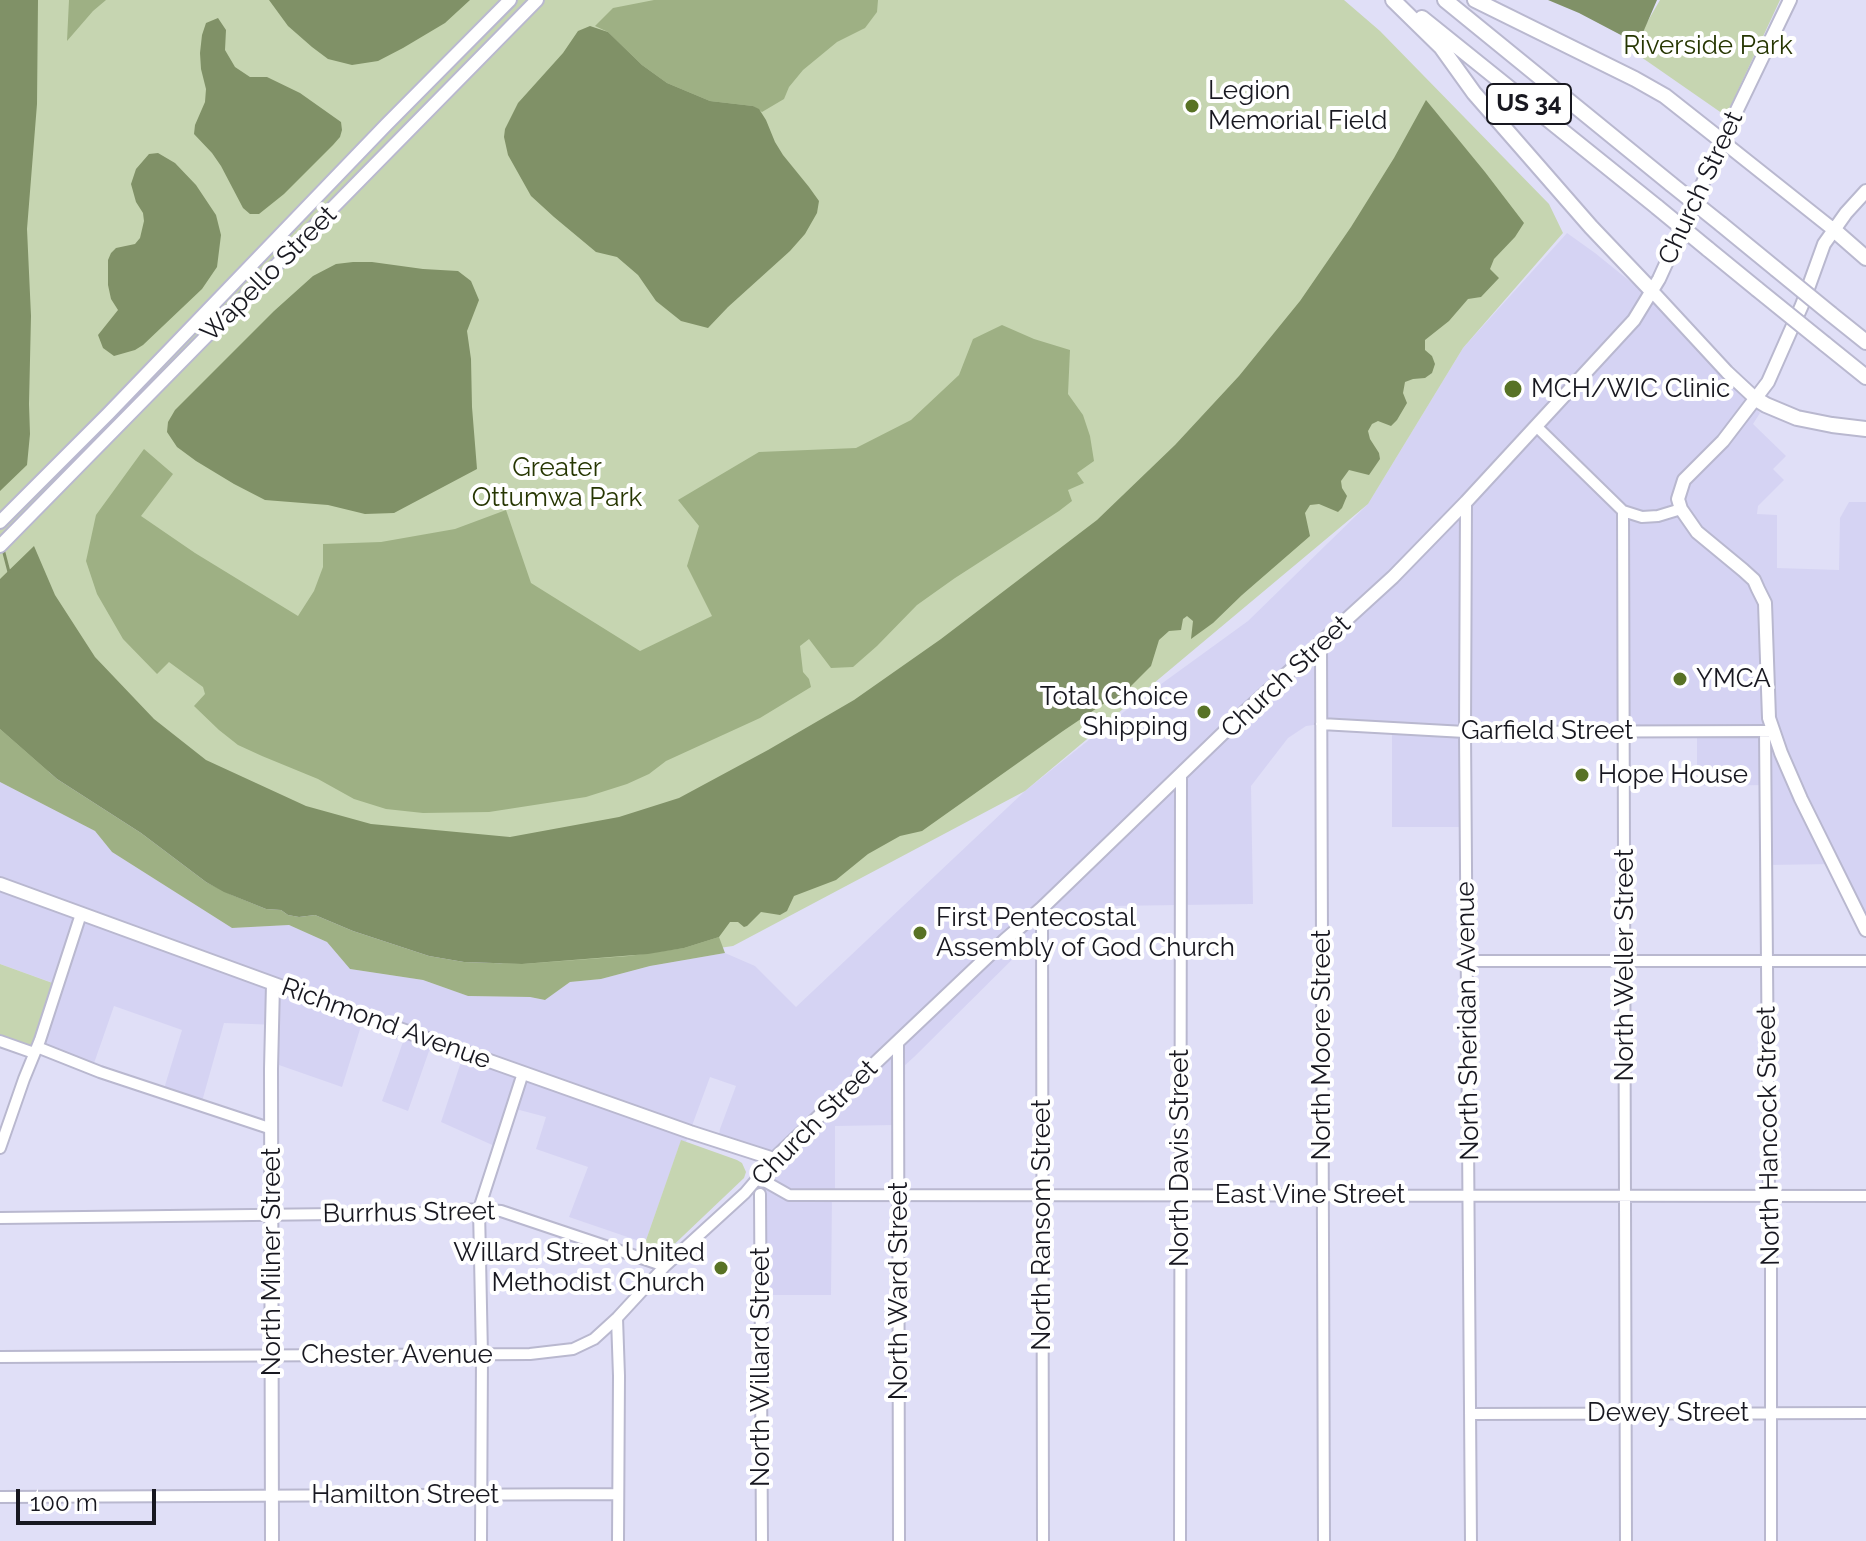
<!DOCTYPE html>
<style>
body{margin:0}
#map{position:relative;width:1866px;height:1541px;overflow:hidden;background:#e0dff7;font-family:Raleway,sans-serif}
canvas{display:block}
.scale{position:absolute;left:16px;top:1489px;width:140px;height:36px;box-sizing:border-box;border:4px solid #181820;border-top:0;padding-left:10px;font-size:24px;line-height:28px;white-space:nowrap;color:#181820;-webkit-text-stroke:6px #fff;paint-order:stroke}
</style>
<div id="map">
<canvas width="1866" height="1541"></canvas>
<div class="scale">100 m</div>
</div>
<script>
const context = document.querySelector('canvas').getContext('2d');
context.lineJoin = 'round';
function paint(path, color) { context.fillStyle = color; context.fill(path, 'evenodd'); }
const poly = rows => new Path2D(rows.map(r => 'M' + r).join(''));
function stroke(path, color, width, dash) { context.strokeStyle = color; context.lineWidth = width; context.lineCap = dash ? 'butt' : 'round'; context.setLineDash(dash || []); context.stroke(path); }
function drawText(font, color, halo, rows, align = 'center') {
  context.font = font + ' Raleway,sans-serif'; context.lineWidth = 8; context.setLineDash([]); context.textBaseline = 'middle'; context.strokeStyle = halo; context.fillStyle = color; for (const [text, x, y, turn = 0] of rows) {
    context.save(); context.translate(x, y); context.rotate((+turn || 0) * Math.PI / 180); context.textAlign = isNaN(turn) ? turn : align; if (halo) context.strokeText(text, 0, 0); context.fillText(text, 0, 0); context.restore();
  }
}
paint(poly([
 [1567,233,1595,253,1642,291,1760,413,1753,424,1786,456,1773,469,1784,480,1758,506,1757,514,1777,515,1777,568,1839,570,1840,518,1849,502,1866,502,1866,930,1834,864,1767,865,1766,785,1697,786,1697,731,1465,732,1466,827,1392,827,1392,728,1321,724,1306,726,1288,738,1251,786,1253,904,1109,906,1094,928,1054,928,1053,919,914,1057,893,1076,894,1125,835,1126,835,1195,832,1195,831,1295,761,1295,759,1178,774,1159,718,1141,720,1129,736,1086,710,1077,686,1142,681,1141,645,1243,569,1217,588,1167,536,1149,546,1117,512,1108,499,1148,441,1122,461,1062,429,1051,408,1111,382,1101,403,1042,361,1026,342,1087,279,1065,279,1025,224,1023,201,1105,163,1092,182,1030,114,1006,92,1069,37,1047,53,983,0,964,0,782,95,831,112,852,232,928,289,925,327,942,350,969,423,980,468,996,530,997,545,1000,570,982,601,979,650,966,725,953,755,966,796,1007,1025,791,1135,703,1248,621,1368,504,1463,348]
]), '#d5d3f3');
paint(poly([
 [0,0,1344,0,1380,31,1549,204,1563,233,1463,348,1368,504,1025,791,733,946,529,975,0,751],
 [1660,0,1780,0,1726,116,1631,50],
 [0,964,58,985,34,1053,0,1041],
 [681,1140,737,1160,742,1163,746,1172,744,1178,663,1255,645,1243]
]), '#c6d5b1');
paint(poly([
 [69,0,106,0,93,11,67,41],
 [654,0,878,0,877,12,865,28,837,42,803,70,789,87,784,99,762,112,753,106,710,101,667,83,642,65,608,32,595,26,613,8],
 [1002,325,1034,339,1070,350,1068,394,1083,415,1090,436,1094,461,1077,473,1084,483,1068,490,1072,501,1059,511,955,578,917,605,877,646,853,667,831,668,809,639,800,646,803,672,809,679,811,687,760,718,666,761,649,774,627,784,586,797,489,812,423,813,386,809,354,799,318,779,262,756,238,745,219,730,194,706,205,694,203,687,169,662,157,674,123,639,97,594,86,561,96,515,144,449,173,474,141,516,195,553,298,616,314,591,323,567,323,544,381,542,455,529,506,510,531,583,640,651,712,616,687,566,699,526,678,500,759,452,856,448,911,420,959,375,973,339],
 [0,729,57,779,141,833,206,882,232,895,266,909,281,910,288,915,299,917,315,915,353,931,429,956,464,962,522,964,629,956,684,948,719,937,725,953,650,966,601,979,570,982,545,1000,530,997,468,996,423,980,350,969,327,942,289,925,232,928,112,852,95,831,0,782]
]), '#9eb084');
paint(poly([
 [0,0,38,0,37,104,27,229,31,316,29,404,30,434,27,465,0,491],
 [269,0,470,0,445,23,403,48,378,61,352,65,328,59,312,47,288,26],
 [1548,0,1657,0,1638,44,1579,13],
 [218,18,226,30,225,50,235,67,250,77,267,77,300,93,341,122,342,130,340,137,333,145,284,194,259,214,250,214,243,208,221,166,212,153,194,134,195,125,205,102,206,89,201,69,200,53,202,35,206,23],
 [590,26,608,32,642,65,667,83,710,101,753,106,759,109,766,120,775,142,783,155,809,187,819,201,817,213,805,234,790,251,728,307,708,328,681,321,656,301,638,275,617,257,596,252,554,217,531,196,508,155,504,137,505,129,518,103,563,53,578,31],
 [1426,100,1485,172,1524,223,1515,237,1494,259,1490,269,1499,278,1481,297,1468,299,1449,321,1425,340,1425,350,1432,356,1435,364,1432,373,1425,378,1413,379,1405,382,1403,393,1407,403,1397,420,1391,426,1378,421,1372,424,1368,431,1370,439,1379,453,1380,459,1369,475,1349,470,1341,481,1342,488,1347,496,1342,508,1338,512,1319,504,1310,505,1305,513,1310,536,1242,595,1213,623,1191,639,1193,621,1187,616,1183,619,1181,630,1169,631,1159,640,1151,666,1129,688,1118,697,1103,704,1063,731,922,831,900,836,868,854,836,880,794,896,787,911,780,915,761,912,747,926,744,927,738,922,730,922,719,937,684,948,648,954,522,964,464,962,429,956,353,931,315,915,299,917,288,915,281,910,266,909,224,892,206,882,141,833,57,779,0,729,0,579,34,546,55,595,95,657,154,719,206,760,306,806,371,824,510,837,619,817,679,798,768,750,854,700,941,639,1097,520,1175,445,1239,376,1300,301,1351,227,1394,158],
 [158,153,175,163,196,185,216,215,221,235,217,267,202,289,143,345,135,350,114,356,103,348,98,335,118,310,111,299,108,285,108,260,111,253,116,248,135,244,140,238,144,221,143,213,136,202,131,184,136,169,149,154],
 [353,262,372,262,423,269,458,271,471,281,479,300,467,331,471,359,472,407,477,469,394,513,365,514,328,505,265,500,234,484,196,461,177,447,167,432,168,422,175,410,274,311,313,276,336,264]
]), '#809167');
stroke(poly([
 [3,549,9,572]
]), '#809167', 3);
const minor = poly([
 [1536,426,1623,511,1642,517,1658,516,1681,509],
 [1466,502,1465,732,1471,1541],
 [1623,511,1626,1541],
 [1321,645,1324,1541],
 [1321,724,1465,732,1771,731],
 [1765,731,1769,1196,1771,1208,1771,1541],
 [1042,908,1043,1541],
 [1467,961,1866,961],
 [0,1041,34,1053],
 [898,1042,899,1541],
 [37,1047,100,1072,272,1129],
 [0,1148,24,1079,40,1040,81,914],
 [759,1178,789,1195,1866,1196],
 [760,1194,762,1541],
 [0,1218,421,1213,479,1209,501,1211,665,1266],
 [617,1318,619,1376,618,1541],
 [0,1357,530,1354,573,1349,594,1339,617,1318,665,1266,745,1193,774,1159],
 [1470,1414,1866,1413],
 [0,1497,618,1494],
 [481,1541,482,1355,479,1209,523,1073],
 [1180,1541,1181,775]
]);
const major = poly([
 [1722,141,1834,230],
 [1866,191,1846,213,1824,244,1802,305,1768,382,1723,441,1684,480,1678,499,1681,509,1697,532,1743,570,1754,580,1758,589,1765,603,1769,718,1781,753,1801,799,1866,930],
 [1652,291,1727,372,1756,399],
 [0,522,108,414,386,125,510,0],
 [0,546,537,0],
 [0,884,340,1008,690,1132,774,1159,1005,940,1042,908,1244,713,1393,577,1466,502,1634,320,1659,279,1722,141,1790,0],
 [272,1541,271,1069,273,984]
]);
const highway = poly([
 [1393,0,1441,47,1474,93,1591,227,1652,291],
 [1445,0,1671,184],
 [1475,0,1635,79,1665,96,1722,141],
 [1422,18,1657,207],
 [1721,224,1776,269],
 [1834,230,1866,258],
 [1708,249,1757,289],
 [1831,314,1866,342],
 [1825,344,1866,377],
 [1756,399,1766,405,1797,418,1832,425,1866,429]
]);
stroke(minor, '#b9b8cf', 14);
stroke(major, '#b9b8cf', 16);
stroke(highway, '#b9b8cf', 18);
stroke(minor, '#fff', 10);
stroke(major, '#fff', 12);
stroke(highway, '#fff', 14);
const highwayBridge = poly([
 [1671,184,1721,224],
 [1657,207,1708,249],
 [1776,269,1831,314],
 [1757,289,1825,344]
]);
stroke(highwayBridge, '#b9b8cf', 18, []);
stroke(highwayBridge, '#fff', 14);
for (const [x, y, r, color] of [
 [1192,106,8,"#587225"],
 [1513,389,10,"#587225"],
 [1680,679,8,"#587225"],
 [1204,712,8,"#587225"],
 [1582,775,8,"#587225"],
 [920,933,8,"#587225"],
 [721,1268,8,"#587225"]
]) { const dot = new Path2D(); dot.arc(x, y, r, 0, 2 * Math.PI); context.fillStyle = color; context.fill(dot); stroke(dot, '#fff', 3); }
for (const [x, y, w] of [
 [1529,104,84]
]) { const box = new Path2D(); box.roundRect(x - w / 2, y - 20, w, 40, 6); context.fillStyle = '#fff'; context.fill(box); stroke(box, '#181820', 2); }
drawText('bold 24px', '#181820', null, [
 ["US 34",1529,104]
]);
drawText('26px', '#263602', '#fff', [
 ["Riverside Park",1708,46],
 ["Greater",557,468],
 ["Ottumwa Park",557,498]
]);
drawText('26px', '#181820', '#fff', [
 ["Legion",1208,91],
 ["Memorial Field",1208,121],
 ["MCH/WIC Clinic",1531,389],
 ["YMCA",1696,679],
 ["Total Choice",1188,697,"right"],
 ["Shipping",1188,727,"right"],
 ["Hope House",1598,775],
 ["First Pentecostal",936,918],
 ["Assembly of God Church",936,948],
 ["Willard Street United",705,1253,"right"],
 ["Methodist Church",705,1283,"right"]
], 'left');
drawText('26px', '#181820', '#fff', [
 ["Church Street",1701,188,-65],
 ["Wapello Street",269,274,-45],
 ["Church Street",1286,677,-43],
 ["Garfield Street",1547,731],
 ["North Weller Street",1625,965,-90],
 ["North Sheridan Avenue",1468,1021,-91],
 ["Richmond Avenue",386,1024,20],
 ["North Moore Street",1322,1045,-90],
 ["Church Street",815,1123,-45],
 ["North Hancock Street",1769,1136,-91],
 ["North Davis Street",1180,1158,-90],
 ["East Vine Street",1310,1195],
 ["Burrhus Street",409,1213,-1],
 ["North Ransom Street",1042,1225,-90],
 ["North Milner Street",272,1262,-90],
 ["North Ward Street",899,1291,-90],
 ["Chester Avenue",397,1355],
 ["North Willard Street",761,1367,-90],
 ["Dewey Street",1668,1413],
 ["Hamilton Street",405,1495]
]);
</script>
